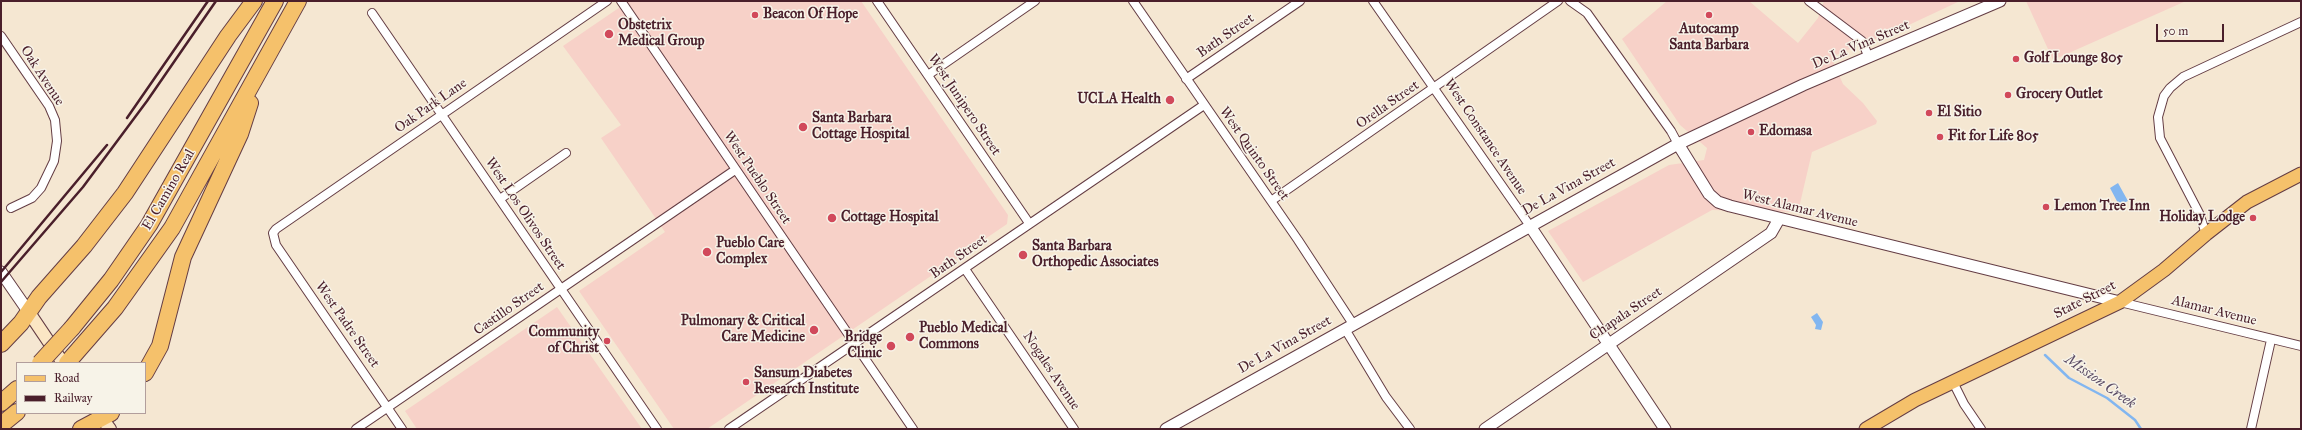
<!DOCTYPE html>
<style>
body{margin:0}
#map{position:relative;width:2302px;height:430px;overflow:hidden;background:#f5e7d2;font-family:"IM FELL Great Primer",serif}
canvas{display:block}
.frame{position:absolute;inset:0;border:2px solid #4a1f2b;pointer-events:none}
.legend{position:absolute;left:16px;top:362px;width:130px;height:52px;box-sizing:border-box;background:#f7f3e8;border:1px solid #b29e9c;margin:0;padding:5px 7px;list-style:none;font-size:12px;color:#4a1f2b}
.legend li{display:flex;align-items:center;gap:8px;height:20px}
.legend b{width:20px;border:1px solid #b29e9c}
.scale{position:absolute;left:2156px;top:24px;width:68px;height:18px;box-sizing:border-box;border:2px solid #4a1f2b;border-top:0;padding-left:5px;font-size:12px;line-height:14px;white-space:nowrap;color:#4a1f2b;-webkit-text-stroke:3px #f7f3e8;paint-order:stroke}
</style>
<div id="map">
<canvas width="2302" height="430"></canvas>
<div class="frame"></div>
<ul class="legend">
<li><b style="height:5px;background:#f5c16b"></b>Road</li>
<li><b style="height:5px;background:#4a1f2b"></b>Railway</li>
</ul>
<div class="scale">50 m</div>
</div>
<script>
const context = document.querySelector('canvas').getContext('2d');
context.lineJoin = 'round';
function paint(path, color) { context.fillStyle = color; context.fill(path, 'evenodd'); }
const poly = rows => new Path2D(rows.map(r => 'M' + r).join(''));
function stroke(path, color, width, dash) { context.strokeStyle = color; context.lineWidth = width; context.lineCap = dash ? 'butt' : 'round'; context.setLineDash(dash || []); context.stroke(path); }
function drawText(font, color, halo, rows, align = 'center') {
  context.font = font + ' "IM FELL Great Primer",serif'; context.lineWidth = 3; context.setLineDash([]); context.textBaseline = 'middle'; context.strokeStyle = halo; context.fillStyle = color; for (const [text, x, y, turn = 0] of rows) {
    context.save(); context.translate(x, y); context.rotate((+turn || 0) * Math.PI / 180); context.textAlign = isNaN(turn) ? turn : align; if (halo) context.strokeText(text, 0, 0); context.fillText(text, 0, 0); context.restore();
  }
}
paint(poly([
 [629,1,861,1,1008,215,1007,224,707,429,674,429,579,291,665,232,601,138,621,125,563,46],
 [1667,1,1749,1,1798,43,1818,18,1824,1,1960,1,1881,38,1850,44,1850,49,1831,57,1843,84,1863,103,1877,121,1876,124,1812,152,1798,212,1712,210,1583,282,1548,231,1669,165,1704,160,1707,148,1680,125,1622,39],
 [2026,1,2186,1,2053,60],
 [557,307,642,429,417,429,405,411]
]), '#f7d1c8');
paint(poly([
 [2118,183,2128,201,2119,205,2110,188],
 [1817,313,1823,322,1821,330,1815,329,1816,325,1811,317]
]), '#82b6f0');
stroke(poly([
 [2045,355,2069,378,2107,398,2135,420,2141,429]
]), '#82b6f0', 2.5);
const minor = poly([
 [621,1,913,429],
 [877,1,1029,223],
 [1133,1,1298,240,1353,324],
 [1373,1,1530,226],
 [1570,1,1587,13,1671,131,1678,144],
 [1809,1,1862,41,1869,58],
 [372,13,657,429],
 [1,36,49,106,55,120,57,141,54,161,41,188,32,198,11,208],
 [928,75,1035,1],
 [1186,79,1300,1],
 [500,199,566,153],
 [1271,201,1558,1],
 [2206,234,2199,213,2160,138,2158,117,2164,96,2170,88,2183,77,2301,22],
 [965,269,1074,429],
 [2120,302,2301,346],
 [1345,329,1386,397,1410,429],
 [1953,382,1964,404,1981,429],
 [356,429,735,170],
 [402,429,276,245,273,233,276,229,607,1],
 [729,429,1204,105],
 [2251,429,2271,340]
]);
const tertiary = poly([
 [1678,144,1709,194,1718,202,1730,206,2120,302],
 [1530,226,1665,429],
 [1,272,28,311],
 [1166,429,1678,144,1803,85,2000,1],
 [1485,429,1771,233,1779,219]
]);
const secondary = poly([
 [28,311,63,363],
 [98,413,110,429]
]);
const primary = poly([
 [1866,429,1915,400,2120,302,2164,270,2206,234,2247,202,2301,174]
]);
const motorway = poly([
 [72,328,111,280,149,225,275,1],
 [1,344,21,323,39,297,84,246,125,193,228,36,254,1],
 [67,363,115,308,172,228,298,1],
 [145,373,160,346,183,257,240,134,250,103],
 [1,403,17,389],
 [1,425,17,412],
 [81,429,111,413]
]);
stroke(minor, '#643d44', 10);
stroke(tertiary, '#643d44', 13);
stroke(secondary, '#643d44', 14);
stroke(primary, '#643d44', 15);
stroke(motorway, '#643d44', 18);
stroke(minor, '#fff', 8);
stroke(tertiary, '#fff', 11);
stroke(secondary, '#fbe6c4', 12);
stroke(primary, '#f5c16b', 13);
stroke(motorway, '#f5c16b', 16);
stroke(poly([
 [127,118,208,1],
 [1,272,107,145],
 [1,282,83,187,147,101,216,1]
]), '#4a1f2b', 2.5);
const motorwayBridge = poly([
 [40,363,72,328]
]);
stroke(motorwayBridge, '#643d44', 18, []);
stroke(motorwayBridge, '#f5c16b', 16);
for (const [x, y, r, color] of [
 [755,15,4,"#d1495b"],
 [1709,15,4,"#d1495b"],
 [609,34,5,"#d1495b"],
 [2016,59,4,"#d1495b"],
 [2008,95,4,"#d1495b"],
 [1170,100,5,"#d1495b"],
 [1929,113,4,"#d1495b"],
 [803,127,5,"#d1495b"],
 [1751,132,4,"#d1495b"],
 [1940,137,4,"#d1495b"],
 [2046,207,4,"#d1495b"],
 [832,218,5,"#d1495b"],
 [2253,218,4,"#d1495b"],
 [707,252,5,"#d1495b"],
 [1023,255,5,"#d1495b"],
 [814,330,5,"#d1495b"],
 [910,337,5,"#d1495b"],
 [607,341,4,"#d1495b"],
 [891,346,5,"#d1495b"],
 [746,382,4,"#d1495b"]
]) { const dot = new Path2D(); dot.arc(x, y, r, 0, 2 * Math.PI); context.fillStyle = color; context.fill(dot); stroke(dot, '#f7f3e8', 1.5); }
drawText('bold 14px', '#4a1f2b', '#f7f3e8', [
 ["Beacon Of Hope",763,15],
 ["Obstetrix",618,26],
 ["Medical Group",618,42],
 ["Autocamp",1709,30,"center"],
 ["Santa Barbara",1709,46,"center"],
 ["Golf Lounge 805",2024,59],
 ["Grocery Outlet",2016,95],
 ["UCLA Health",1161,100,"right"],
 ["El Sitio",1937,113],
 ["Santa Barbara",812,119],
 ["Cottage Hospital",812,135],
 ["Edomasa",1759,132],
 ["Fit for Life 805",1948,137],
 ["Lemon Tree Inn",2054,207],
 ["Cottage Hospital",841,218],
 ["Holiday Lodge",2245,218,"right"],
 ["Pueblo Care",716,244],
 ["Complex",716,260],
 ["Santa Barbara",1032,247],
 ["Orthopedic Associates",1032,263],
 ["Pulmonary & Critical",805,322,"right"],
 ["Care Medicine",805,338,"right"],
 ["Pueblo Medical",919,329],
 ["Commons",919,345],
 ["Community",599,333,"right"],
 ["of Christ",599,349,"right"],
 ["Bridge",882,338,"right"],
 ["Clinic",882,354,"right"],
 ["Sansum Diabetes",754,374],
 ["Research Institute",754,390]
], 'left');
drawText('14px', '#4a1f2b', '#f7f3e8', [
 ["Bath Street",1226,36,-35],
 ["De La Vina Street",1861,45,-23],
 ["Oak Avenue",42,76,57],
 ["West Junipero Street",964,105,56],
 ["Orella Street",1388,105,-35],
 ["Oak Park Lane",431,106,-35],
 ["West Constance Avenue",1485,137,56],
 ["West Quinto Street",1254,154,55],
 ["West Pueblo Street",757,178,56],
 ["De La Vina Street",1569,187,-29],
 ["El Camino Real",169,190,-60],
 ["West Alamar Avenue",1800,209,14],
 ["West Los Olivos Street",525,214,56],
 ["Bath Street",959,257,-35],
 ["State Street",2085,300,-27],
 ["Castillo Street",509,309,-35],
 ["Alamar Avenue",2214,311,14],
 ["Chapala Street",1626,314,-34],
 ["West Padre Street",347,325,55],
 ["De La Vina Street",1285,345,-29],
 ["Nogales Avenue",1051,371,56]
]);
drawText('italic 15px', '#5b4c66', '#f7f3e8', [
 ["Mission Creek",2100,382,35]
]);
</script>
